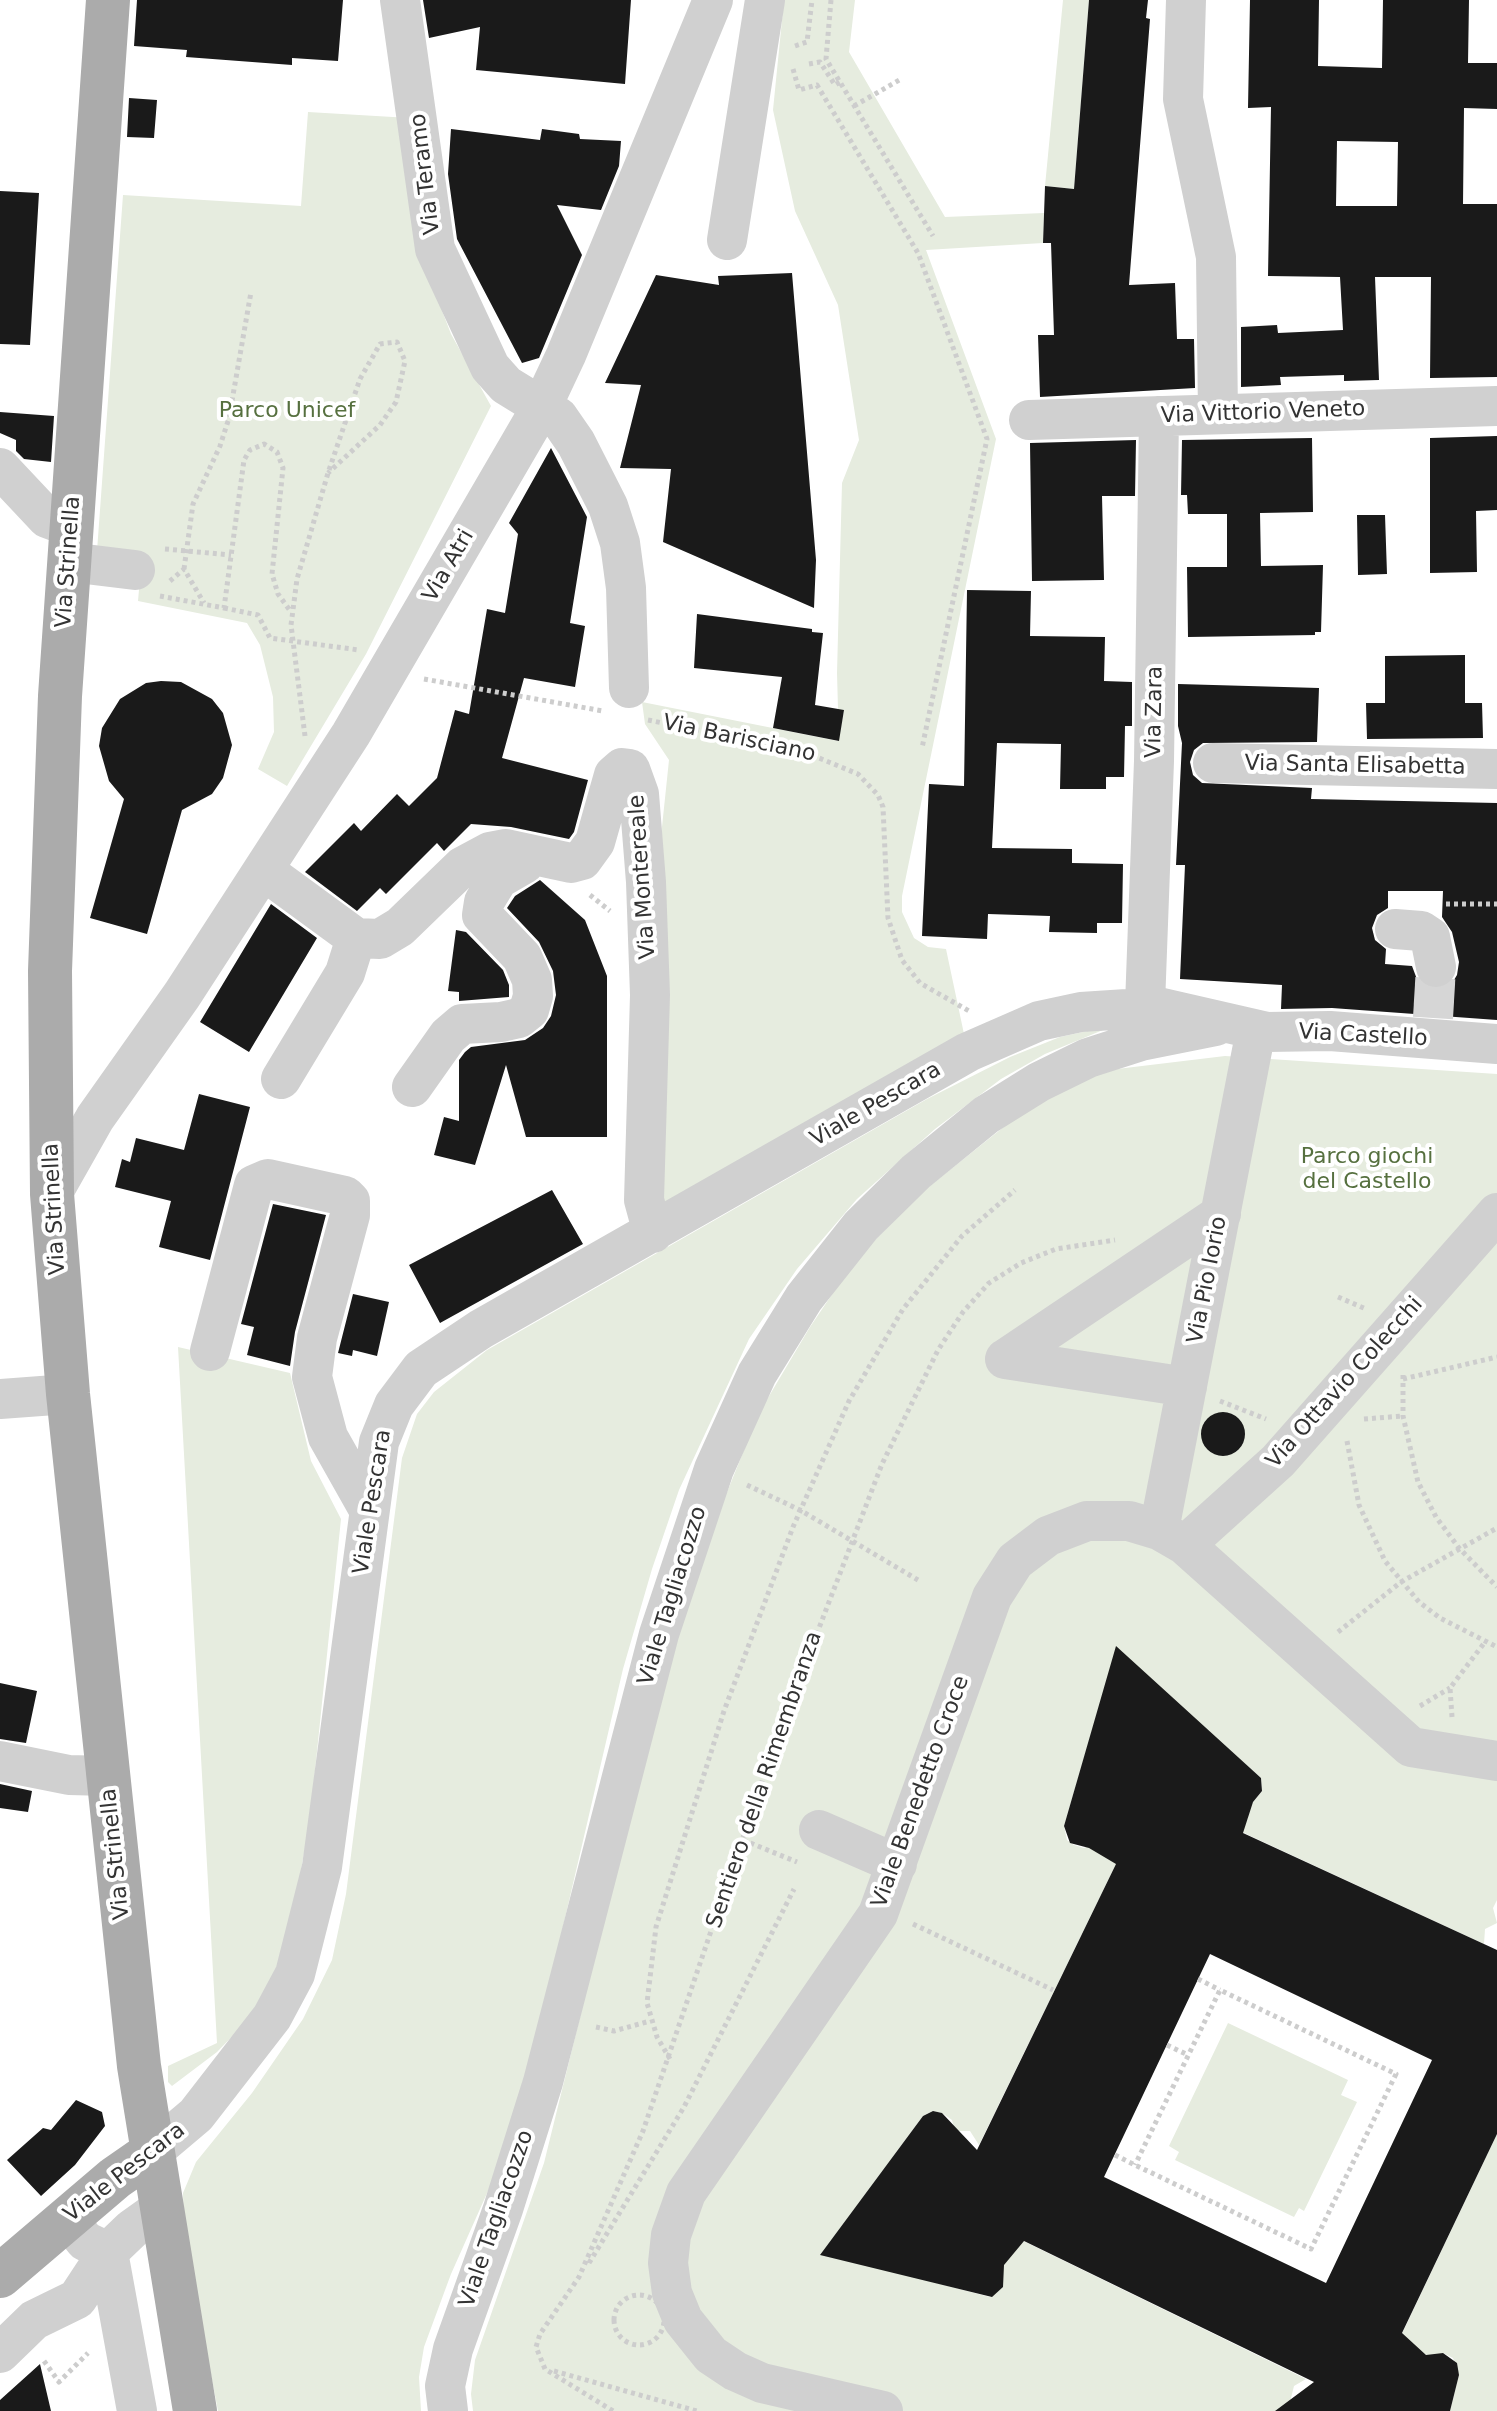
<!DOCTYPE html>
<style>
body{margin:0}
canvas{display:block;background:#fff}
</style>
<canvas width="1497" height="2411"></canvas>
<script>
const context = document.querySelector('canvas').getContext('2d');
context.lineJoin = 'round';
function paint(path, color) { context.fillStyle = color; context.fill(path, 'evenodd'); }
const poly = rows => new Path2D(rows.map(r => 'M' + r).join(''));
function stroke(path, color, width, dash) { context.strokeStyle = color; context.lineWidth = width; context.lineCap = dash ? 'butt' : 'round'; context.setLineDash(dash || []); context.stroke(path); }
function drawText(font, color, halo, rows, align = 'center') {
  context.font = font + ' "DejaVu Sans",sans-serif'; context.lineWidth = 8; context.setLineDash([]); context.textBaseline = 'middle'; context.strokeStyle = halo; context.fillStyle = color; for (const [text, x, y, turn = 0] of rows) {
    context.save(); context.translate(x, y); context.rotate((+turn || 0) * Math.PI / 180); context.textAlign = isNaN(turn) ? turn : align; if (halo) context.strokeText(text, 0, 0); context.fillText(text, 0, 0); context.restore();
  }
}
paint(poly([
 [784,0,855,0,849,52,945,217,1044,213,1043,243,926,250,996,439,902,896,902,912,914,938,928,947,946,949,964,1034,658,1211,660,846,669,760,645,724,642,702,838,741,844,711,838,709,837,673,842,483,859,440,838,305,795,211,773,110],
 [1063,0,1089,0,1074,189,1045,186],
 [308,112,410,118,436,295,451,334,491,406,366,654,287,786,258,769,274,732,273,697,260,645,247,623,138,601,142,556,97,551,123,195,301,206],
 [1115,1025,1045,1054,1001,1079,935,1129,857,1199,797,1269,749,1339,679,1490,652,1569,623,1669,531,2064,496,2173,451,2274,424,2347,419,2377,421,2411,218,2411,184,2234,183,2193,196,2162,252,2093,303,2019,332,1960,346,1894,402,1458,417,1414,434,1392,487,1350,927,1099,1010,1057,1060,1037],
 [1225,1056,1497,1074,1497,1900,1493,1908,1497,1923,1485,1929,1484,1944,1231,1827,1248,1819,1248,1808,1262,1791,1261,1778,1116,1649,1064,1826,1067,1840,1074,1845,1084,1848,1094,1843,1120,1856,979,2145,970,2131,955,2131,952,2120,942,2113,933,2111,923,2116,822,2253,990,2297,1003,2287,1002,2260,1014,2253,1016,2247,1011,2235,1306,2379,1294,2386,1290,2402,1277,2411,473,2411,471,2394,475,2360,544,2163,655,1713,700,1559,759,1413,810,1327,856,1259,926,1189,1025,1110,1070,1084,1117,1069],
 [178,1347,290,1373,311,1461,341,1519,310,1819,288,1944,252,2016,217,2052,172,2086,168,2082,168,2066,217,2043],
 [1228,2023,1348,2080,1341,2095,1357,2102,1304,2211,1299,2208,1294,2217,1175,2160,1179,2152,1169,2146],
 [1497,2134,1497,2411,1450,2411,1459,2375,1453,2358,1443,2353,1428,2358,1412,2345,1397,2344]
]), '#e6ecdf');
paint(poly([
 [137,0,343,0,338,61,292,58,292,65,186,57,187,50,134,46],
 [423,0,631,0,625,84,476,70,480,27,429,38],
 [1089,0,1148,0,1146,18,1150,19,1129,285,1175,283,1177,339,1194,339,1195,388,1040,397,1038,335,1054,335,1051,243,1043,243,1045,186,1074,189],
 [1250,0,1319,0,1318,66,1382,68,1383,0,1469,0,1468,63,1497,63,1497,109,1464,108,1463,204,1497,204,1497,377,1430,378,1431,277,1375,277,1379,380,1344,381,1344,375,1280,377,1281,385,1241,387,1241,327,1277,325,1278,333,1343,330,1340,277,1268,276,1271,107,1248,108],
 [1337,141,1398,142,1397,206,1336,206],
 [129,98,157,100,154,138,127,137],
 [451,129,540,140,542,129,579,134,580,139,621,141,619,166,601,210,557,205,582,255,539,358,522,363,457,239,448,174],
 [0,191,39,193,30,345,0,344],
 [792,273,816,560,814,608,663,542,671,469,620,468,641,385,605,383,656,275,719,285,718,276],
 [0,412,54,416,51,462,24,459,16,451,16,440,0,433],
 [1497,436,1497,510,1476,511,1477,572,1430,573,1430,438],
 [1312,438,1313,512,1260,513,1261,566,1323,565,1321,632,1315,632,1315,635,1188,637,1187,567,1227,567,1227,514,1188,514,1187,495,1181,495,1182,440],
 [1136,440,1135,496,1102,496,1104,580,1032,581,1030,443],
 [551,448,587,517,570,623,585,626,575,687,524,678,502,758,588,780,574,832,569,839,511,827,471,824,444,851,437,843,386,894,380,888,357,911,305,872,354,823,361,831,397,794,409,806,437,778,455,710,469,714,487,609,505,613,518,534,509,523],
 [1357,515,1385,515,1387,574,1358,575],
 [967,590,1031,591,1030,636,1105,637,1104,681,1132,682,1132,726,1125,726,1124,777,1106,777,1106,789,1060,789,1061,744,997,743,992,848,1072,849,1072,863,1123,864,1122,923,1097,923,1097,933,1049,932,1050,916,988,914,987,939,922,936,929,784,964,786],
 [697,614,812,629,812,632,823,633,815,705,844,710,839,741,773,728,782,677,694,668],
 [1465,655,1465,703,1482,703,1483,738,1367,739,1366,703,1385,703,1385,656],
 [161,681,181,682,212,699,223,713,232,745,223,778,212,794,182,810,147,934,90,918,124,799,109,781,99,746,102,728,120,699,146,683],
 [1178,684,1319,688,1317,742,1203,743,1194,750,1190,762,1193,775,1202,783,1312,788,1311,799,1497,803,1497,1020,1332,1008,1281,1009,1282,985,1180,979,1185,865,1176,865,1182,743,1178,726],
 [1388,891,1443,891,1442,917,1452,932,1459,962,1457,975,1451,985,1429,989,1418,982,1412,966,1385,964,1386,949,1375,940,1372,928,1377,915,1388,908],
 [540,880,585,920,607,976,607,1137,526,1137,506,1065,475,1165,434,1155,444,1117,459,1121,459,1060,465,1052,471,1047,525,1040,543,1028,551,1016,556,995,553,971,539,942,507,908,515,896],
 [271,904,317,938,249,1052,200,1022],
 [456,930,466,932,503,970,509,985,509,997,459,1001,459,992,448,991],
 [199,1094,250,1107,210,1260,159,1247,171,1201,115,1187,122,1159,130,1162,136,1138,184,1150],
 [552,1190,583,1244,440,1323,409,1265],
 [273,1204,326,1215,295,1332,290,1366,247,1355,254,1327,241,1324],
 [353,1294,389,1302,377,1356,353,1350,352,1356,338,1353],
 '1201 1434a22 22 0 1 1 44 0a22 22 0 1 1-44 0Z',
 [1116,1646,1261,1778,1262,1791,1253,1802,1243,1833,1497,1950,1497,2134,1402,2333,1426,2355,1443,2353,1457,2363,1459,2375,1450,2411,1275,2411,1314,2382,1024,2241,1004,2265,1003,2287,992,2297,820,2255,923,2116,933,2111,942,2113,977,2150,1116,1864,1089,1848,1070,1843,1064,1826],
 [1210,1954,1432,2060,1326,2283,1104,2177],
 [0,1683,37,1691,26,1743,0,1739],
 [0,1784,32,1791,28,1812,0,1808],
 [76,2100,102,2112,105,2126,75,2165,41,2196,7,2160,43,2128,51,2130],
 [40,2364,51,2411,0,2411,0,2400]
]), '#1a1a1a');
stroke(poly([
 [1433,1018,1436,967]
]), '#d6d6d6', 40, [40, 20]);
stroke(poly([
 [831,0,826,59,933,236],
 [795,46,807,42,812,0],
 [809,64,820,62,835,85,840,82],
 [793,69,799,90,817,85,918,253,987,439,922,748],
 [854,106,901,79],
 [165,549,231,555],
 [184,569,193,504,220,446,229,418,251,292],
 [170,581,184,569,204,603],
 [160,596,224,608,244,460,250,450,264,444,277,452,283,468,272,574,278,594,291,612],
 [224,608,258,615,270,638,359,650],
 [424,679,603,711],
 [648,720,802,751,858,774,878,795,883,807,888,918,902,960,920,983,969,1011],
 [305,736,291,625,297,579,328,473,360,379,380,344,397,342,405,361,396,402,380,425,328,473],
 [590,895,610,911],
 [1446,904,1497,904],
 [1338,1297,1366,1309],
 [1403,1375,1403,1416,1418,1482,1436,1517,1459,1548,1497,1587],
 [1403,1379,1497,1357],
 [1220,1401,1266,1419],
 [1364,1419,1403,1416],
 [1347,1441,1359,1505,1385,1561,1419,1602,1440,1618,1497,1647],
 [747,1485,800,1510,918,1580],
 [1338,1632,1401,1582,1497,1528],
 [1420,1706,1450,1688],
 [1452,1717,1450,1688,1485,1642],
 [743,1840,797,1862],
 [913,1924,1053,1990],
 [1198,1979,1220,1990],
 [596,2027,614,2031,650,2021],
 [1167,2045,1188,2055],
 [670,2059,657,2037,647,2003,656,1927,724,1711,793,1527,849,1401,903,1309,962,1236,1015,1190],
 [1115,2155,1135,2165,1311,2249,1396,2074,1220,1990,1135,2165],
 [589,2263,684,2107,794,1889],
 '614 2320a25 25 0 1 1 50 0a25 25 0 1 1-50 0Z',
 [44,2361,59,2382,88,2353],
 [554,2371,697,2411],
 [613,2411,545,2369,536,2347,540,2334,579,2277,643,2131,776,1740,882,1464,938,1350,963,1312,989,1283,1021,1263,1056,1249,1115,1240]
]), '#cdcdcd', 5, [4, 4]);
stroke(poly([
 [400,0,435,249,490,367,506,385,558,417,576,443,608,506,620,543,626,588,629,688],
 [1186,0,1183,99,1216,257,1218,414],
 [727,240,765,0],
 [1029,420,1497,406],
 [0,468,47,518,71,527],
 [69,562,135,570],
 [1213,763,1497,769],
 [263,870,356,938,380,939,400,927,462,867,490,852,506,849,571,863,582,860,595,842,614,775,622,768,630,769,639,794,646,882,650,995,644,1200,653,1233],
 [1395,929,1421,931,1430,937,1436,967],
 [1144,1032,1154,761,1159,416],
 [281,1079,345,973,356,938],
 [412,1087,448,1036,462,1024,501,1022,519,1018,529,1010,533,996,532,980,522,957,482,915,484,902,498,879,524,864,529,854],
 [52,1194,95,1118,182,995,351,734,542,406,566,355,713,0],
 [210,1351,254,1185,268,1179,345,1196,350,1201,350,1215,317,1338,312,1377,328,1437,368,1508],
 [1005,1359,1221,1214],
 [1005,1359,1187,1387],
 [0,1399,68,1394],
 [1159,1530,1256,1030],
 [1185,1545,1278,1461,1497,1213],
 [0,1761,69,1775,108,1776],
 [819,1830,897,1864],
 [151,2153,196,2115,272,2017,295,1974,322,1867,379,1442,394,1405,421,1369,481,1329,968,1052,1039,1021,1081,1012,1158,1007,1267,1032,1330,1031,1497,1044],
 [67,2218,85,2241,108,2252,137,2411],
 [0,2353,34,2320,77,2299,108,2252,132,2229,160,2209],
 [448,2411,445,2386,453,2349,503,2209,543,2082,659,1634,714,1469,757,1374,804,1298,861,1226,916,1172,986,1115,1039,1082,1088,1058,1141,1041,1216,1026],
 [883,2411,762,2383,735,2371,711,2355,683,2320,672,2293,668,2263,671,2235,686,2193,878,1914,992,1597,1015,1561,1048,1536,1087,1521,1129,1521,1159,1530,1185,1545,1411,1747,1497,1761]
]), '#d0d0d0', 40);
stroke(poly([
 [108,0,60,696,50,971,52,1194,68,1394,139,2066,195,2411],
 [0,2276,115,2178,151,2153]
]), '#ababab', 44);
drawText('22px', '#333', '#fff', [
 ["Via Teramo",426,174,-97],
 ["Via Vittorio Veneto",1263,413,-2],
 ["Via Strinella",69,562,-86],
 ["Via Atri",449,566,-60],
 ["Via Zara",1155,712,-89],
 ["Via Barisciano",739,739,12],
 ["Via Santa Elisabetta",1355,766,1],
 ["Via Montereale",643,877,-94],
 ["Via Castello",1363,1036,3],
 ["Viale Pescara",876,1105,-30],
 ["Via Strinella",55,1209,-93],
 ["Via Pio Iorio",1208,1280,-79],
 ["Via Ottavio Colecchi",1345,1383,-48],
 ["Viale Pescara",373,1502,-81],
 ["Viale Tagliacozzo",673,1596,-73],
 ["Sentiero della Rimembranza",765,1780,-71],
 ["Viale Benedetto Croce",921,1792,-70],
 ["Via Strinella",116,1854,-96],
 ["Viale Pescara",125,2173,-38],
 ["Viale Tagliacozzo",497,2219,-71]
]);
drawText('22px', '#56703f', '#fff', [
 ["Parco Unicef",287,411],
 ["Parco giochi",1367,1157],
 ["del Castello",1367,1182]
]);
</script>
